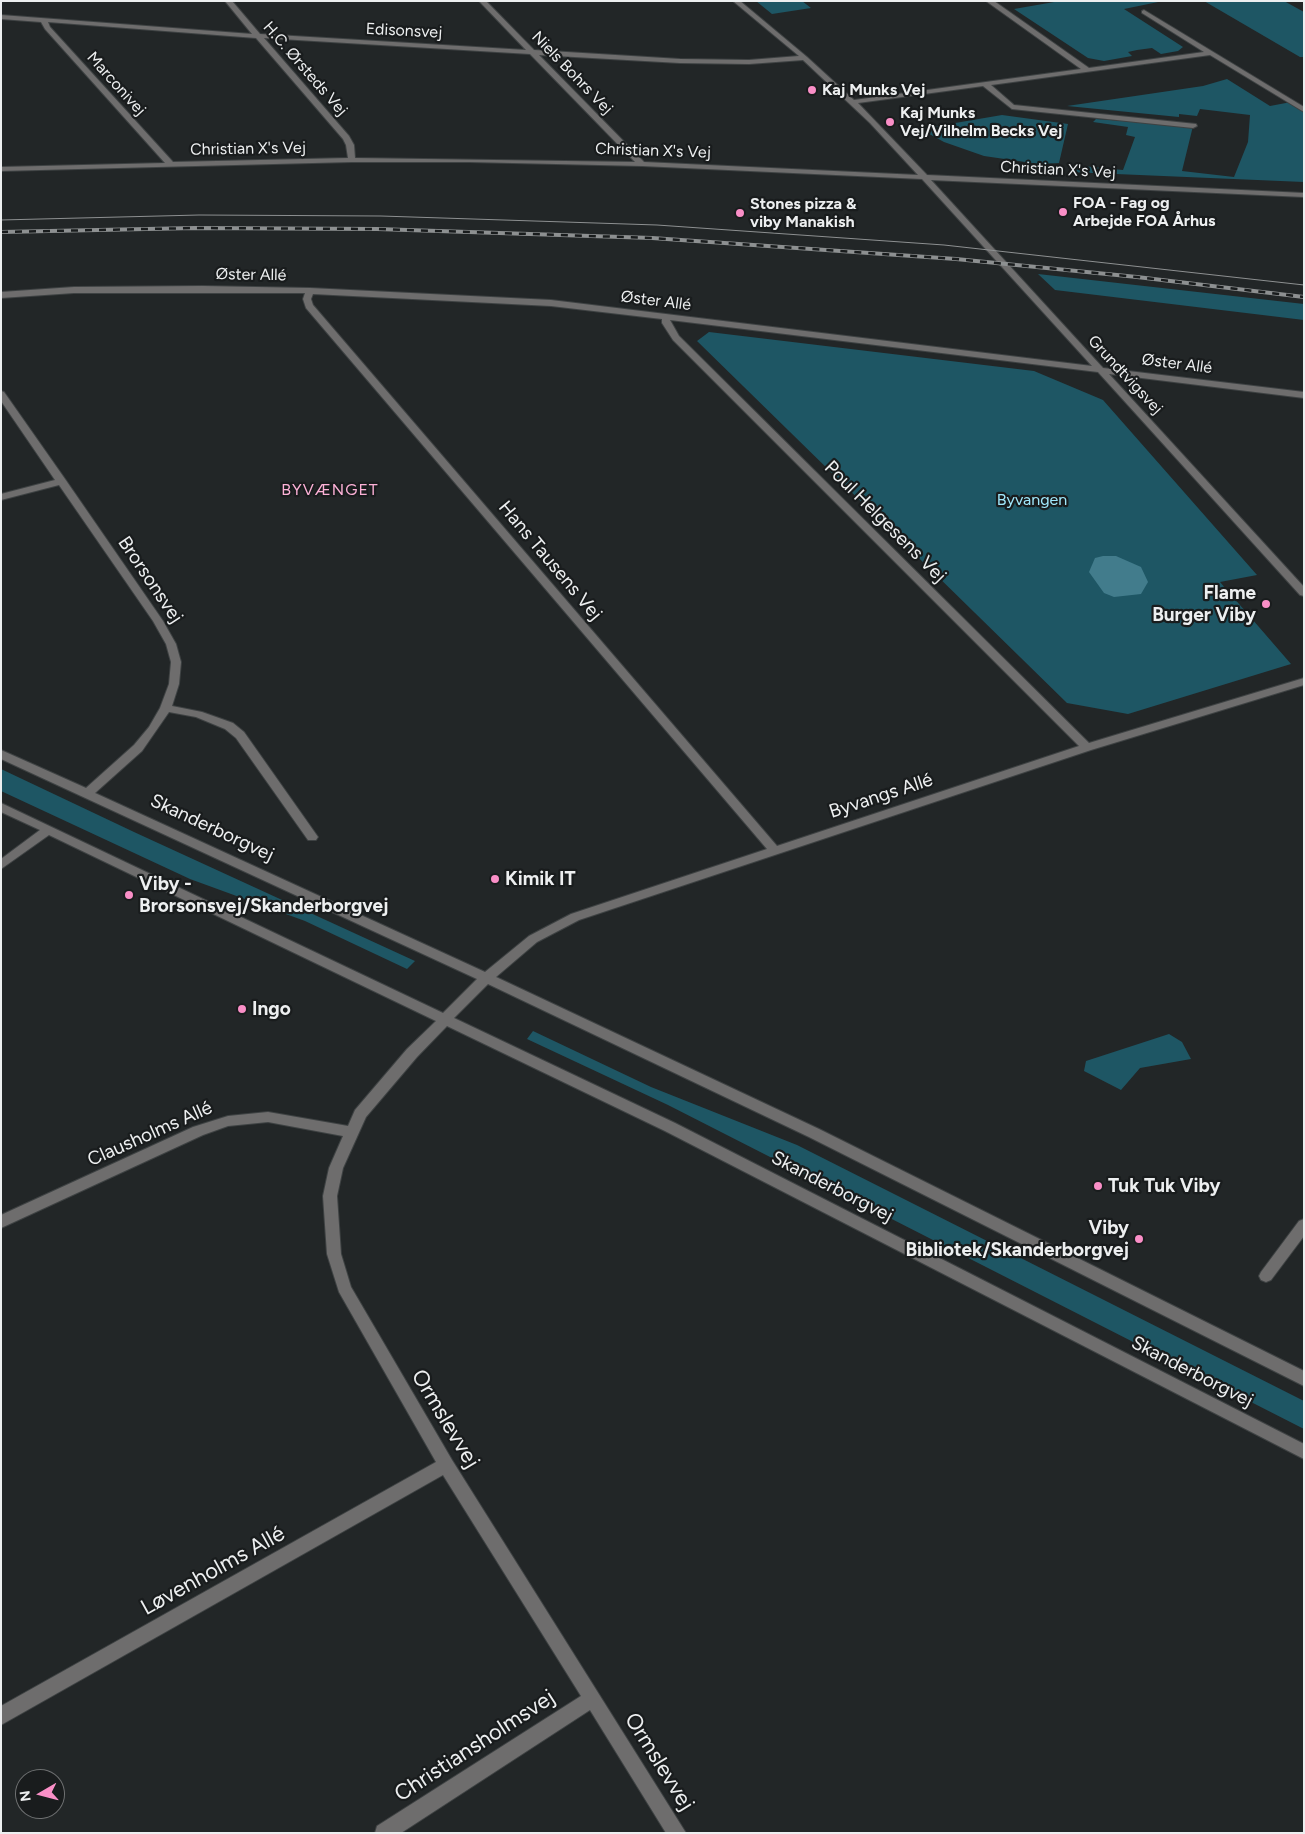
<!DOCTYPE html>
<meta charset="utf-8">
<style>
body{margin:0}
#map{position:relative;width:1305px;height:1834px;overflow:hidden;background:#222627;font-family:Figtree,sans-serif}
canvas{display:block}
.frame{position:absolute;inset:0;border:2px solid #edeff0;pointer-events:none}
.north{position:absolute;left:15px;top:1769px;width:50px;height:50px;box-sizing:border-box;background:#191c1d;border:1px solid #6e7071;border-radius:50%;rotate:262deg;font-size:14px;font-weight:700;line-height:20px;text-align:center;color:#edeff0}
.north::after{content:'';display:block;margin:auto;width:18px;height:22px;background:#fa8fc7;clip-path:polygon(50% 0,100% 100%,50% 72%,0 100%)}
</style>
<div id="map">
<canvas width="1305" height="1834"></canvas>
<div class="frame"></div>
<div class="north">N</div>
</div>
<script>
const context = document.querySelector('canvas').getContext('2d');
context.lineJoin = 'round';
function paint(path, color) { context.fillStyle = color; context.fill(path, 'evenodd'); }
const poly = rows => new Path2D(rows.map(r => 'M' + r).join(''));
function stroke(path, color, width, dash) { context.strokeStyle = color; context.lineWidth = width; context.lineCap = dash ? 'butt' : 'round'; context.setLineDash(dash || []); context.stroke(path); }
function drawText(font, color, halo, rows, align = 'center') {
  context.font = font + ' Figtree,sans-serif'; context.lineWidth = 4.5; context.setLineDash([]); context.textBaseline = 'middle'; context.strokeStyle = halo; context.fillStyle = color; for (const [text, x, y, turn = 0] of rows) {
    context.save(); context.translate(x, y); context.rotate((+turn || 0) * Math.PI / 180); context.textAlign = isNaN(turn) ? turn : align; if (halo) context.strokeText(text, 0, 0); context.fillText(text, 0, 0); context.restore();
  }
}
paint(poly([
 [756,1,802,1,811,8,772,14],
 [1060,1,1163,1,1124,9,1183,47,1178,51,1161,54,1152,48,1137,50,1128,52,1132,56,1104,61,1088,58,1014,9],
 [1204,1,1284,1,1304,12,1304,57,1300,57],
 [1227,79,1270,106,1291,102,1304,110,1304,182,1069,172,1072,165,1123,170,1135,137,1126,135,1128,127,1093,122,1096,119,1193,126,1182,171,1234,177,1248,142,1250,115,1200,109,1197,116,1179,114,1179,117,1067,106,1203,86],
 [1002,115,1068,124,1059,163,1039,164,984,156,944,142,920,129],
 [1038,274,1304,304,1304,320,1055,290],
 [709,332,1034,371,1103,400,1257,575,1220,582,1291,664,1128,714,1067,703,697,341],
 [1,769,134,832,415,961,407,969,305,921,190,879,1,791],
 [533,1031,651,1087,797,1145,1304,1401,1304,1429,668,1105,527,1039],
 [1169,1034,1182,1042,1191,1059,1140,1068,1121,1090,1084,1071,1086,1061]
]), '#1e5664');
paint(poly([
 [1103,556,1116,556,1141,567,1148,582,1141,594,1114,597,1104,593,1089,572,1095,558]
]), '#427c8c');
const minor = poly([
 [225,1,232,1,260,34,526,50,479,1,486,1,534,50,680,59,749,60,799,56,733,1,740,1,807,57,854,100,1081,69,986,1,994,1,1089,68,1204,52,1142,13,1142,11,1144,10,1304,107,1304,112,1210,55,991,85,1014,105,1196,124,1197,126,1193,128,1012,109,983,86,858,103,927,175,1304,193,1304,197,931,180,1103,368,1304,392,1304,398,1109,374,1304,587,1304,596,1300,595,1098,372,670,320,679,336,1089,743,1304,678,1304,685,1091,750,579,920,537,942,496,977,819,1129,1304,1371,1304,1386,809,1137,488,984,454,1018,675,1123,1304,1444,1304,1459,665,1131,447,1026,417,1057,366,1117,343,1168,337,1196,341,1254,351,1287,452,1460,686,1833,666,1833,590,1710,401,1833,375,1833,377,1826,581,1696,443,1475,1,1725,1,1706,436,1462,339,1292,327,1254,323,1196,329,1168,343,1136,268,1122,228,1126,203,1135,1,1228,1,1215,193,1127,228,1116,268,1112,348,1126,355,1110,407,1049,436,1021,49,835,1,869,1,859,40,830,1,812,1,803,443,1013,477,979,1,759,1,750,86,788,134,745,149,727,160,708,169,684,171,662,166,644,153,621,59,485,1,500,1,494,55,480,1,401,1,391,4,392,65,479,163,621,176,644,181,662,179,684,172,706,202,712,233,723,244,732,318,837,316,840,308,840,236,738,225,729,196,717,169,712,142,751,95,793,485,972,529,936,571,914,767,849,306,308,303,299,305,293,74,293,1,298,1,292,74,287,202,286,310,288,551,300,1092,366,922,179,642,166,469,162,352,162,1,171,1,167,165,163,45,29,41,22,1,19,1,15,252,34,225,1],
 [48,22,256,38,343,139,346,145,348,158,173,162,50,27,48,22],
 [264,38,530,54,635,162,355,158,354,145,349,136,264,38],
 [539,55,680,63,749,64,803,60,870,123,918,175,644,162,539,55],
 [313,294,551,306,662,319,662,323,673,340,1079,746,777,846,313,305,311,299,313,294],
 [1304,1219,1304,1236,1271,1280,1266,1282,1261,1280,1259,1276,1261,1272,1299,1221,1304,1219]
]);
stroke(minor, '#3e4243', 2);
paint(minor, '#6e6d6d');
stroke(poly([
 [1,220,199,215,381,216,657,225,944,245,1304,285]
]), '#8d9091', 1);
const rail = poly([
 [1,232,195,228,377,229,652,238,956,259,1137,277,1304,297]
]);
stroke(rail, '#8d9091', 4);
stroke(rail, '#191c1d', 2.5, [7]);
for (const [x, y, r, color] of [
 [812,90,5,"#fa8fc7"],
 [890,122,5,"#fa8fc7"],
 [1063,212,5,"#fa8fc7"],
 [740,213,5,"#fa8fc7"],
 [1266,604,5,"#fa8fc7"],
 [495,879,5,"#fa8fc7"],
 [129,895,5,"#fa8fc7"],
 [242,1009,5,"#fa8fc7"],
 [1098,1186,5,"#fa8fc7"],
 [1139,1239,5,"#fa8fc7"]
]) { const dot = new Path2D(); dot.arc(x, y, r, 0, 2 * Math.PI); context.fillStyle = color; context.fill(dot); stroke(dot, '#191c1d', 2); }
drawText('16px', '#edeff0', '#191c1d', [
 ["Edisonsvej",404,31,3],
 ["H.C. Ørsteds Vej",305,69,49],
 ["Niels Bohrs Vej",572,73,46],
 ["Marconivej",116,84,48],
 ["Christian X's Vej",248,149,-1],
 ["Christian X's Vej",653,151,2],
 ["Christian X's Vej",1058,170,3],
 ["Øster Allé",251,275,1],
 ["Øster Allé",656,301,7],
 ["Øster Allé",1177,364,7],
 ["Grundtvigsvej",1125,375,47]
]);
drawText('bold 16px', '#edeff0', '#191c1d', [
 ["Kaj Munks Vej",822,90],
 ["Kaj Munks",900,113],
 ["Vej/Vilhelm Becks Vej",900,131],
 ["FOA - Fag og",1073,203],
 ["Arbejde FOA Århus",1073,221],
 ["Stones pizza &",750,204],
 ["viby Manakish",750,222]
], 'left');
context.letterSpacing = '1px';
drawText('16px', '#fdb1d7', '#191c1d', [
 ["BYVÆNGET",330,490]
]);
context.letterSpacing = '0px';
drawText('16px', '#a0e8fc', '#191c1d', [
 ["Byvangen",1032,500]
]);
drawText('19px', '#edeff0', '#191c1d', [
 ["Poul Helgesens Vej",885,522,45],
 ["Hans Tausens Vej",550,561,50],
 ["Brorsonsvej",150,580,56],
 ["Byvangs Allé",881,796,-18],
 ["Skanderborgvej",212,828,25],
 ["Clausholms Allé",150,1134,-24],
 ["Skanderborgvej",832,1187,27],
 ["Skanderborgvej",1192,1372,27]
]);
drawText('bold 19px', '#edeff0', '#191c1d', [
 ["Flame",1256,593,"right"],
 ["Burger Viby",1256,615,"right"],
 ["Kimik IT",505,879],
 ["Viby -",139,884],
 ["Brorsonsvej/Skanderborgvej",139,906],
 ["Ingo",252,1009],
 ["Tuk Tuk Viby",1108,1186],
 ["Viby",1129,1228,"right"],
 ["Bibliotek/Skanderborgvej",1129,1250,"right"]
], 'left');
drawText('22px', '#edeff0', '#191c1d', [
 ["Ormslevvej",445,1419,59],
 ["Løvenholms Allé",213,1571,-29],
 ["Christiansholmsvej",475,1746,-33],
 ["Ormslevvej",659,1762,58]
]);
</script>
